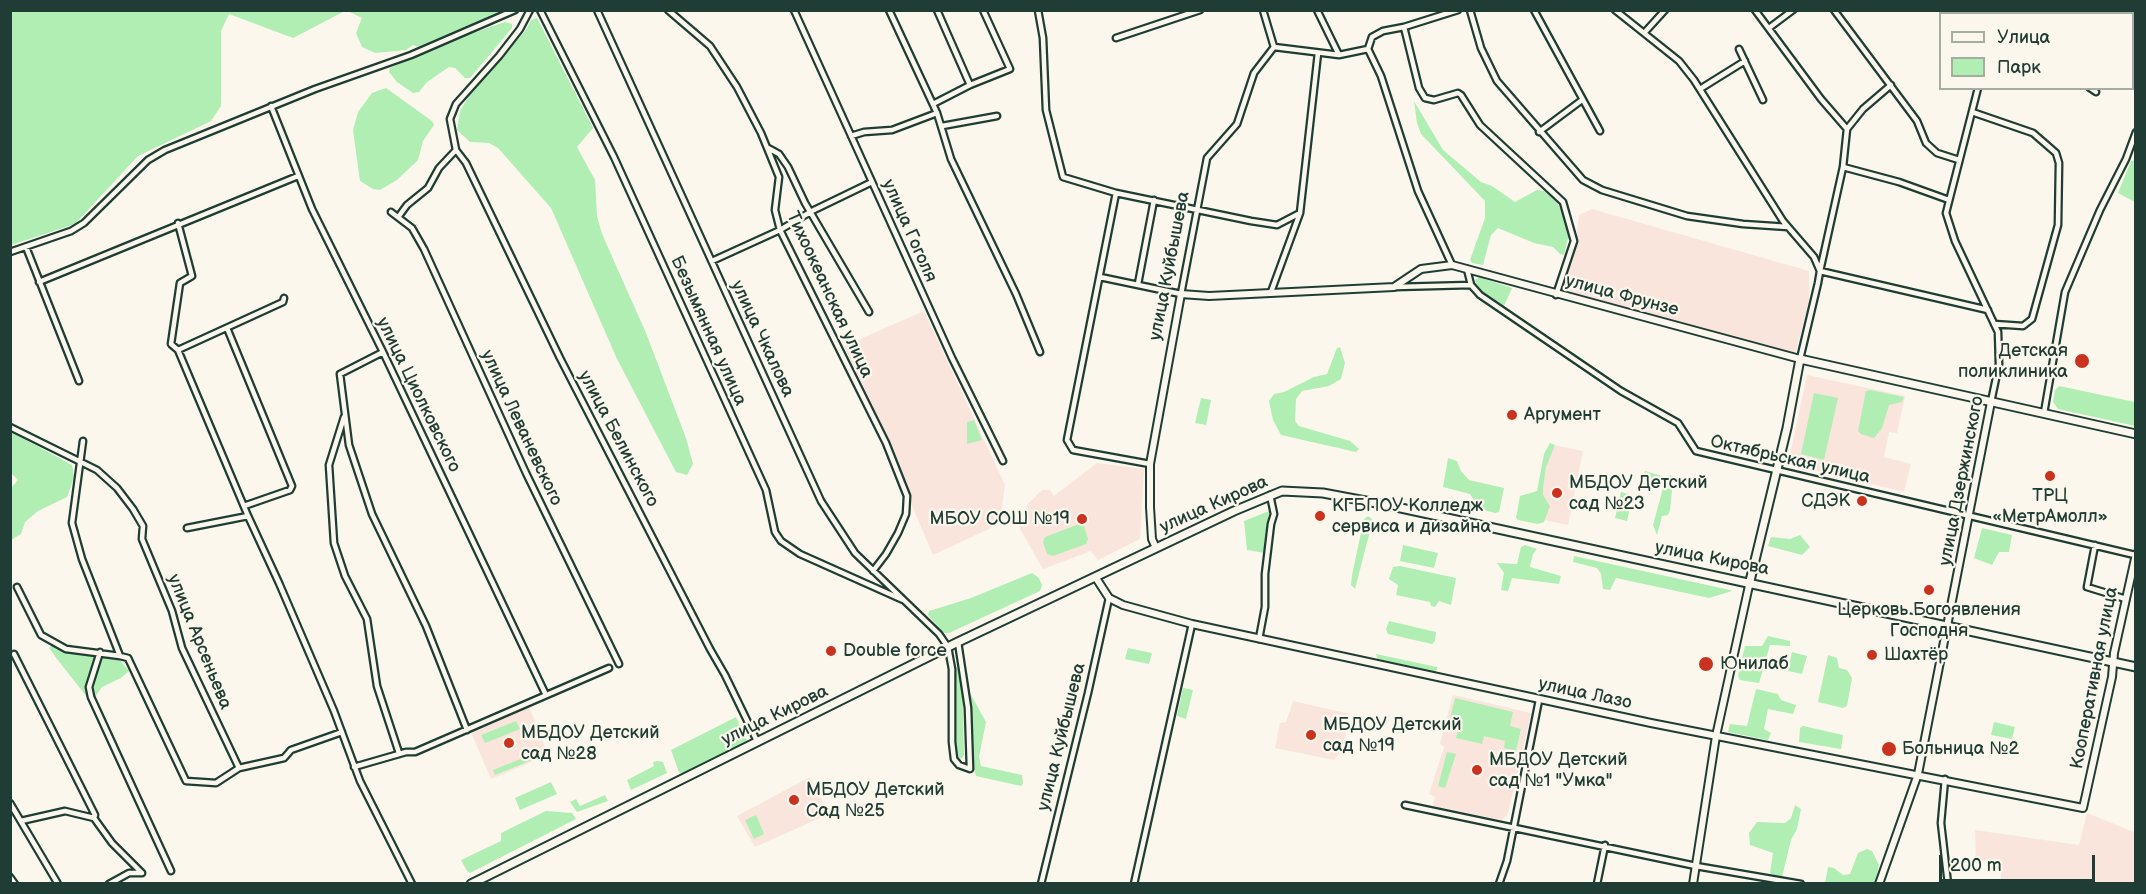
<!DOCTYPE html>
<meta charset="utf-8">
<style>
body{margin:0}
#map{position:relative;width:2146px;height:894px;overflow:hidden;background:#fbf7ec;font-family:"Balsamiq Sans",sans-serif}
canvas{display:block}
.frame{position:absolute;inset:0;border:12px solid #1f3d34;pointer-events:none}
.legend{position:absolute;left:1939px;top:12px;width:195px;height:78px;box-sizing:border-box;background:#fbf7ec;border:2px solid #a3ada2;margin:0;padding:8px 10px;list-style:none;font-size:18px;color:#1f3d34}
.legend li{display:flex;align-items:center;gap:12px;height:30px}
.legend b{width:30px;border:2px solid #a3ada2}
.scale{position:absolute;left:1939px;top:855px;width:156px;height:27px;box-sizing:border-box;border:3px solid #1f3d34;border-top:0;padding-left:8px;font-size:18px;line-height:21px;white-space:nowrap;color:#1f3d34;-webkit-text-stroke:4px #fbf7ec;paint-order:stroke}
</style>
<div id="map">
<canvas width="2146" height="894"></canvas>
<div class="frame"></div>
<ul class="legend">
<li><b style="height:8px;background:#fbf7ec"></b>Улица</li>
<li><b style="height:16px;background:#b1eeb4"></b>Парк</li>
</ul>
<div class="scale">200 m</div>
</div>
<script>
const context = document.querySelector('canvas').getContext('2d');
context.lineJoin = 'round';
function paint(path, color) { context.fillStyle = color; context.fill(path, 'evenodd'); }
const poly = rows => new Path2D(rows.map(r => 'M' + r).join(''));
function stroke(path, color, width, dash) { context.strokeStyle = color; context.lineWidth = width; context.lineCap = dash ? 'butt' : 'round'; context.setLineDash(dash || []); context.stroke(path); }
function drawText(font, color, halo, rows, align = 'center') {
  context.font = font + ' "Balsamiq Sans",sans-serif'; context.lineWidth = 4.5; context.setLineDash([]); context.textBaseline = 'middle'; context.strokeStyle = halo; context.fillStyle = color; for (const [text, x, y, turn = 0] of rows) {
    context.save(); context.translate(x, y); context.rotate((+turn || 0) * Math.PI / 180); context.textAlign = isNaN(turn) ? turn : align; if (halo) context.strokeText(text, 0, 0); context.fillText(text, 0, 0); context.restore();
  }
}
paint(poly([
 [1592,209,1809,271,1809,302,1795,354,1562,292,1576,243,1579,215],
 [924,311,1005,485,1001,513,991,528,933,555,844,346],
 [1807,375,1905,396,1897,433,1889,432,1884,457,1911,464,1904,492,1788,464],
 [1549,444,1583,451,1568,525,1534,518],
 [1097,463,1144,469,1140,539,1098,560,1091,551,1043,569,1020,529,1027,505,1042,490,1050,490,1054,496],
 [1453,695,1531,713,1508,814,1502,820,1433,806,1435,797,1429,794,1444,747,1440,744],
 [1293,701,1350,714,1342,751,1334,760,1275,748,1280,723,1286,722],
 [529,706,548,755,491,779,470,730],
 [810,777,829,814,755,847,737,816],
 [2087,813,2134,832,2135,826,2135,883,2001,883,2001,861,1976,860,1975,830,2079,845]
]), '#fae5dc');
paint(poly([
 [11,10,345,10,345,11,293,38,229,14,221,31,221,106,211,121,138,156,75,224,11,245],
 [348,11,506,11,418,47,413,45,406,50,375,53,362,47,356,33,362,18],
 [537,18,593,128,577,147,595,180,597,216,602,234,646,333,686,438,693,464,687,475,676,472,617,359,551,208,498,148,489,143,470,142,457,130,460,111,472,91,526,30,531,20],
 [505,22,512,24,512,28,470,78,465,78,455,68,449,67,427,82,419,92,413,93,397,82,389,72,390,68,464,36],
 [386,88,432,121,434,125,423,141,418,160,397,180,380,190,373,189,360,181,353,130,358,112,372,93],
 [1414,101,1443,150,1481,182,1492,186,1515,202,1537,190,1544,191,1556,200,1566,221,1568,238,1564,255,1560,254,1553,247,1534,243,1498,228,1491,235,1483,265,1472,263,1470,260,1485,218,1485,201,1421,134,1417,123],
 [2135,160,2136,160,2135,202,2118,193,2131,161],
 [1479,277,1512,288,1504,306,1474,287,1473,282],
 [1340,347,1345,363,1341,379,1329,386,1302,391,1296,399,1295,421,1299,426,1350,441,1359,449,1356,452,1281,435,1273,420,1269,401,1274,394,1284,392,1314,377,1327,374,1337,348],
 [2059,386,2135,402,2135,426,2058,409,2053,402,2055,390],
 [1870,390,1904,397,1902,402,1889,405,1882,428,1874,438,1861,434,1858,431,1866,391],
 [1814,393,1838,398,1824,460,1801,454],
 [1201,398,1211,400,1206,425,1195,423],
 [974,420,982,440,967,444,967,422],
 [11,432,72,465,74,477,67,497,38,511,25,522,21,534,11,540,11,488,18,480,11,473],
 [1550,443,1555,445,1546,467,1543,488,1543,495,1550,506,1544,522,1538,524,1518,520,1516,518,1520,496,1537,491,1544,454],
 [1448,458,1457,461,1461,471,1469,480,1504,488,1499,512,1495,513,1480,509,1470,494,1443,487],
 [1645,471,1662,476,1659,489,1642,484],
 [1671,475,1673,480,1670,510,1668,515,1662,516,1657,535,1653,525,1666,477],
 [1621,492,1633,495,1627,521,1615,518],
 [1269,511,1265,553,1247,550,1244,521],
 [1368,516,1372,519,1370,531,1355,589,1351,585,1352,575,1364,519],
 [1079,524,1084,526,1088,539,1086,544,1053,556,1047,554,1043,542,1045,537],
 [1982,528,2012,535,2009,552,1999,552,1992,565,1974,558],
 [1800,535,1810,547,1802,555,1768,546,1771,537,1790,539],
 [1403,545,1438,553,1434,568,1400,561],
 [1525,545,1537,549,1533,554,1530,567,1561,576,1559,584,1512,578,1508,591,1501,590,1504,573,1497,563,1517,564,1521,547],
 [1574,556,1730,590,1732,591,1709,598,1616,578,1610,590,1603,589,1601,574,1597,568,1573,562],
 [1400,566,1456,578,1451,605,1439,601,1435,607,1431,606,1430,602,1396,595,1398,585,1389,579,1393,567],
 [1032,573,1039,578,1042,585,1040,591,949,633,944,633,928,615,929,611,971,598],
 [1389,621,1436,632,1435,641,1432,644,1388,634,1386,629],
 [1768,636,1790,641,1790,646,1770,645,1759,683,1740,680,1738,676,1745,646,1762,646],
 [52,645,64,652,96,655,87,697,57,659,49,648],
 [1128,648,1152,653,1149,664,1125,659],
 [1792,652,1807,656,1802,674,1788,671],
 [1376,654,1437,667,1437,669,1435,674,1378,661],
 [1828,655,1837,658,1839,668,1847,670,1852,678,1847,706,1843,708,1818,702],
 [100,656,119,659,129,671,121,678,102,687,95,697,92,687],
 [956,667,960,670,962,677,964,755,961,759,957,756,955,741],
 [1183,688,1193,690,1186,719,1177,716],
 [1756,689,1778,694,1781,700,1796,705,1793,714,1768,709,1764,729,1771,733,1768,740,1728,732,1730,724,1747,726],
 [970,693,986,722,979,757,981,766,1022,775,1023,783,1021,786,976,776,972,763],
 [1455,698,1513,712,1510,726,1521,729,1516,751,1504,748,1505,741,1484,736,1482,744,1456,738,1459,725,1449,723],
 [736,717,747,741,682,774,679,772,671,750],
 [516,721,520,729,485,743,481,735],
 [1994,722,2015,727,2012,739,1991,735],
 [1803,726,1843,735,1841,749,1799,742,1800,728],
 [540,751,542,756,495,775,493,770],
 [1447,752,1456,754,1445,788,1438,786],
 [657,761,663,762,667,773,631,790,627,780,654,766,653,762],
 [551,782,557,794,520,810,515,798],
 [605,795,608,801,577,812,570,802,576,799,580,806],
 [1795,805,1801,809,1797,829,1791,840,1783,873,1782,876,1774,876,1770,873,1773,853,1750,845,1749,833,1757,822,1785,823,1791,818],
 [546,811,572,813,576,819,470,873,467,871,461,860,501,841,501,833],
 [756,815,764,834,754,839,745,820],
 [1867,849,1872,851,1879,865,1875,883,1825,883,1828,867,1834,868,1843,875,1850,874,1858,853]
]), '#b1eeb4');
const street = poly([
 [530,10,520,29,499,56,456,104,450,119,456,150,466,163,560,358,710,649,725,675,757,741],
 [540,10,614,157,766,490,775,532,781,541,800,554,903,600],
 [597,10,821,501,855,553,939,634,948,647,952,669,952,742,954,759,959,765,970,769,968,708,958,642],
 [668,10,710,46,737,87,761,133,779,177,775,210,780,230,886,443,907,496,906,514,898,533,886,554,873,571],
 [794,10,952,358,1003,461],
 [889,10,937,113,951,159,1016,294,1040,352],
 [937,10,970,85],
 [1038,10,1043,38,1046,110,1063,177,1116,193,1251,221,1277,225,1300,213],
 [1317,10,1339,55],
 [1470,10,1481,48,1497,81,1583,180,1602,190,1687,216,1743,224,1788,227],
 [1534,10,1600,131],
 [1615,10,1679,61,1694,80,1783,221,1814,257,1820,271,1818,283,1800,359],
 [1755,10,1821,99,1847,129,1843,167,1820,271,1988,310],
 [1834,10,1917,121,1926,143,1937,153,1959,160],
 [1980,10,1981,14],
 [2063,10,2069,14],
 [1404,27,1419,88,1425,98,1434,100,1458,93,1461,95,1480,125,1563,202,1574,241,1556,295],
 [1769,28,1793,10],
 [1645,32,1665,10],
 [1116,38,1200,10],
 [1274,47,1339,55,1368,49],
 [1368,49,1381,76,1418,191,1452,265],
 [1368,49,1372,37,1383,31,1404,27,1458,10],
 [1739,49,1763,100],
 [1978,88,1946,213,1955,241,1998,332,1999,364,1991,402],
 [2090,88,2096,92],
 [1700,89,1745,61],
 [933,104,970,85,1010,69,983,10],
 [271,106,312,209,383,352,545,693],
 [1972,112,2033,133,2056,153,2059,163,2058,225,2032,319,2023,326,1994,324],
 [942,126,997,116],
 [1847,129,1863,109,1891,85],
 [1539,132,1582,100],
 [851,136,864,132,892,130,937,113],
 [768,148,779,154,788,167,805,203,869,312],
 [1843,167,1899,182,1949,200],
 [1116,193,1067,440,1073,450,1150,464],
 [391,212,412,228,424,249,526,473,619,664],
 [399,216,407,205,428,188,439,168,456,150],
 [178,223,192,276,180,283,171,344,178,350,248,516,279,583,334,711,360,781,412,884],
 [26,247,79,381],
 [10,252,71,231,84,223,148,160,165,150,315,89,411,55,515,10],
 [712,261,780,230,812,211,872,182],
 [1467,269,1471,285,1480,295,1621,391,1678,423,1696,451,2135,555],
 [1100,277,1181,294,1207,158,1237,124,1254,73,1274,47,1263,10],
 [39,282,298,176],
 [1138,284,1154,200],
 [1395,287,1471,285],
 [1271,292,1300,213,1318,53],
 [227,328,292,486,290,490,244,506],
 [178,350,283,302,284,298],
 [383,352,340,374,349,445,372,514,426,626,467,730],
 [2044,413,2065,292,2100,210,2126,159,2136,132],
 [344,417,329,465,334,543,345,576,367,619,377,686,399,753],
 [10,427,97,470,117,488,133,509,143,526,142,539,172,611,182,648,239,768,284,758,291,750,342,732],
 [83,441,72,523,82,559,120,656,128,658,186,781,216,783,239,768],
 [187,528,248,516],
 [2095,545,2087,587,2126,599],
 [17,587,41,635,66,649,120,656],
 [1259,639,1265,607,1265,574,1271,524,1274,514,1270,495],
 [100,652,89,687,91,697,171,871],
 [14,654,95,815,94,818,112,843,142,873],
 [354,767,406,752,415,752,609,668],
 [1945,779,1941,823,1948,884],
 [10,803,58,884],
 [1405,805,1696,866,1801,884],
 [21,821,65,811,94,818],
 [10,877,15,884],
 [109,884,129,873,142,873],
 [1041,884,1088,693,1109,598],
 [1134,884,1192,624],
 [1499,884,1507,861,1539,700],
 [1597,884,1605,845]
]);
const secondary = poly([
 [1156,548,1152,539,1150,507,1150,464,1181,294,1209,296,1394,287,1421,269,1452,265,1800,359],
 [1096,578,1109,598,1123,605,1192,624,1651,723,2083,808,2112,677,2114,653,2136,554],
 [1693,884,1716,736,1750,581],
 [1879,884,1918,774,1991,402]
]);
const primary = poly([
 [1750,581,1787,428,1800,359,2136,434],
 [471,884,958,642,1234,511,1282,491,1323,493,1387,505,2136,667]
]);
stroke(street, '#1f3d34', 9);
stroke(secondary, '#1f3d34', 10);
stroke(primary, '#1f3d34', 11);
stroke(street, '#fbf7ec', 4.5);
stroke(secondary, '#fbf7ec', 6);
stroke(primary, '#fbf7ec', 7);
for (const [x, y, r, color] of [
 [2082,361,8,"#c8321e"],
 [1512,415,6,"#c8321e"],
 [2050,476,6,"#c8321e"],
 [1557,493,6,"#c8321e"],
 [1862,501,6,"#c8321e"],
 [1320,516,6,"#c8321e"],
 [1082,519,6,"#c8321e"],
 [1929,590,6,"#c8321e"],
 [831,651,6,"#c8321e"],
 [1872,655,6,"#c8321e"],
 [1706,664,8,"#c8321e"],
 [1311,735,6,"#c8321e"],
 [509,743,6,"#c8321e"],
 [1889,749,8,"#c8321e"],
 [1477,770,6,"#c8321e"],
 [794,800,6,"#c8321e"]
]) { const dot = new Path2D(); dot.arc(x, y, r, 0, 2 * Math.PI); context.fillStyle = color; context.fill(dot); stroke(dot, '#fbf7ec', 2); }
drawText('18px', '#1f3d34', '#fbf7ec', [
 ["улица Гоголя",909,231,66],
 ["улица Куйбышева",1170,266,-79],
 ["Тихоокеанская улица",829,295,65],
 ["улица Фрунзе",1622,296,15],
 ["Безымянная улица",708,331,66],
 ["улица Чкалова",762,339,65],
 ["улица Циолковского",418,395,64],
 ["улица Леваневского",521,428,65],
 ["улица Белинского",618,439,62],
 ["Октябрьская улица",1790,460,13],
 ["улица Дзержинского",1962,481,-79],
 ["улица Кирова",1214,505,-24],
 ["улица Кирова",1712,559,11],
 ["улица Арсеньева",199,642,68],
 ["Кооперативная улица",2095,678,-79],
 ["улица Лазо",1585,694,12],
 ["улица Кирова",775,716,-26],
 ["улица Куйбышева",1062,737,-76]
]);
drawText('18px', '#1f3d34', '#fbf7ec', [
 ["Детская",2068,351,"right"],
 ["поликлиника",2068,372,"right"],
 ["Аргумент",1524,415],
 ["МБДОУ Детский",1569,483],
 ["сад №23",1569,504],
 ["ТРЦ",2050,496,"center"],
 ["«МетрАмолл»",2050,517,"center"],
 ["СДЭК",1850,501,"right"],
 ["КГБПОУ Колледж",1332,506],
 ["сервиса и дизайна",1332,527],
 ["МБОУ СОШ №19",1070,519,"right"],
 ["Церковь Богоявления",1929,610,"center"],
 ["Господня",1929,631,"center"],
 ["Double force",843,651],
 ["Шахтёр",1884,655],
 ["Юнилаб",1720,664],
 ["МБДОУ Детский",1323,725],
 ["сад №19",1323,746],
 ["МБДОУ Детский",521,733],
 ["сад №28",521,754],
 ["Больница №2",1902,749],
 ["МБДОУ Детский",1489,760],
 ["сад №1 \"Умка\"",1489,781],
 ["МБДОУ Детский",806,790],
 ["Сад №25",806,811]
], 'left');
</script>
